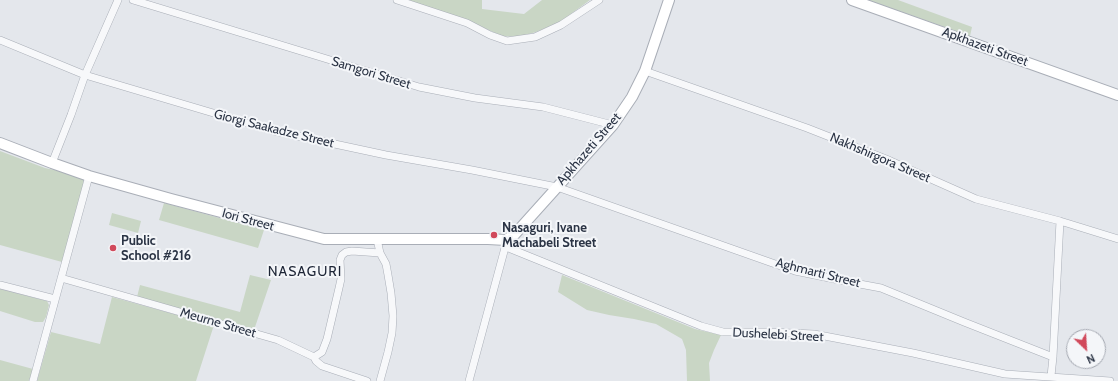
<!DOCTYPE html>
<style>
body{margin:0}
#map{position:relative;width:1118px;height:381px;overflow:hidden;background:#e4e7ec;font-family:Cabin,sans-serif}
canvas{display:block}
.north{position:absolute;left:1066px;top:329px;width:40px;height:40px;box-sizing:border-box;background:#f4f6f9;border:1px solid #a4a8b1;border-radius:50%;rotate:155deg;font-size:11px;font-weight:700;line-height:16px;text-align:center;color:#2b3445}
.north::after{content:'';display:block;margin:auto;width:14px;height:18px;background:#d1495b;clip-path:polygon(50% 0,100% 100%,50% 72%,0 100%)}
</style>
<div id="map">
<canvas width="1118" height="381"></canvas>
<div class="north">N</div>
</div>
<script>
const context = document.querySelector('canvas').getContext('2d');
context.lineJoin = 'round';
function paint(path, color) { context.fillStyle = color; context.fill(path, 'evenodd'); }
const poly = rows => new Path2D(rows.map(r => 'M' + r).join(''));
function stroke(path, color, width, dash) { context.strokeStyle = color; context.lineWidth = width; context.lineCap = dash ? 'butt' : 'round'; context.setLineDash(dash || []); context.stroke(path); }
function drawText(font, color, halo, rows, align = 'center') {
  context.font = font + ' Cabin,sans-serif'; context.lineWidth = 4; context.setLineDash([]); context.textBaseline = 'middle'; context.strokeStyle = halo; context.fillStyle = color; for (const [text, x, y, turn = 0] of rows) {
    context.save(); context.translate(x, y); context.rotate((+turn || 0) * Math.PI / 180); context.textAlign = isNaN(turn) ? turn : align; if (halo) context.strokeText(text, 0, 0); context.fillText(text, 0, 0); context.restore();
  }
}
paint(poly([
 [408,0,482,0,482,9,524,14,542,0,590,0,560,22,536,32,518,37,502,36,466,20],
 [868,0,898,0,972,27,970,36],
 [0,151,45,168,78,175,84,177,84,182,62,262,0,245],
 [164,203,264,230,258,248,159,220],
 [112,213,141,221,138,233,109,225],
 [250,275,271,280,254,330,137,297,140,285,240,312],
 [562,275,695,329,721,335,714,350,709,363,710,381,687,381,686,350,682,339,656,324,634,319,609,315,587,310,558,292],
 [0,289,47,301,49,305,46,317,43,322,35,322,0,311],
 [112,297,214,325,196,381,37,381,51,332,100,344],
 [0,360,33,369,29,381,0,381]
]), '#c9d6c5');
const street = poly([
 [133,0,419,87,475,98,543,107,613,125],
 [397,0,467,23,490,35,507,41,535,37,561,25,599,0],
 [0,40,85,75,274,131,386,155,472,170,557,187,795,271,849,282,881,288,964,322,1053,357],
 [645,71,807,128,886,159,976,199,1060,221,1118,239],
 [52,163,71,115,85,75,118,0],
 [377,239,380,253,386,264,388,275,391,293,393,316,392,333,388,352,380,381],
 [506,247,701,326,723,332,770,332,814,334,913,353,1005,374,1110,381],
 [61,278,278,340,314,357,316,361,322,366,367,381],
 [0,285,55,299],
 [314,357,322,352,327,339,339,288,341,279,340,260,342,255,346,252,352,251,380,253],
 [1051,376,1053,357,1060,221],
 [33,381,89,176],
 [469,381,506,244]
]);
const secondary = poly([
 [852,0,1118,95],
 [0,143,52,163,89,176,171,199,324,239,488,239,506,240,515,234,613,125,632,97,645,71,669,0]
]);
stroke(street, '#a9aeb7', 8);
stroke(secondary, '#a9aeb7', 12);
stroke(street, '#f7f8fa', 7);
stroke(secondary, '#fff', 10);
for (const [x, y, r, color] of [
 [494,235,4,"#d1495b"],
 [113,248,4,"#d1495b"]
]) { const dot = new Path2D(); dot.arc(x, y, r, 0, 2 * Math.PI); context.fillStyle = color; context.fill(dot); stroke(dot, '#f4f6f9', 1.5); }
drawText('13px', '#2b3445', '#f4f6f9', [
 ["Apkhazeti Street",985,47,20],
 ["Samgori Street",371,73,17],
 ["Giorgi Saakadze Street",274,129,14],
 ["Apkhazeti Street",589,149,-49],
 ["Nakhshirgora Street",880,158,23],
 ["Iori Street",248,220,15],
 ["Aghmarti Street",818,273,14],
 ["Meurne Street",218,323,16],
 ["Dushelebi Street",778,335,3]
]);
drawText('bold 13px', '#2b3445', '#f4f6f9', [
 ["Nasaguri, Ivane",502,228],
 ["Machabeli Street",502,243],
 ["Public",121,241],
 ["School #216",121,256]
], 'left');
context.letterSpacing = '1px';
drawText('14px', '#1d2536', '#f4f6f9', [
 ["NASAGURI",305,272]
]);
context.letterSpacing = '0px';
</script>
